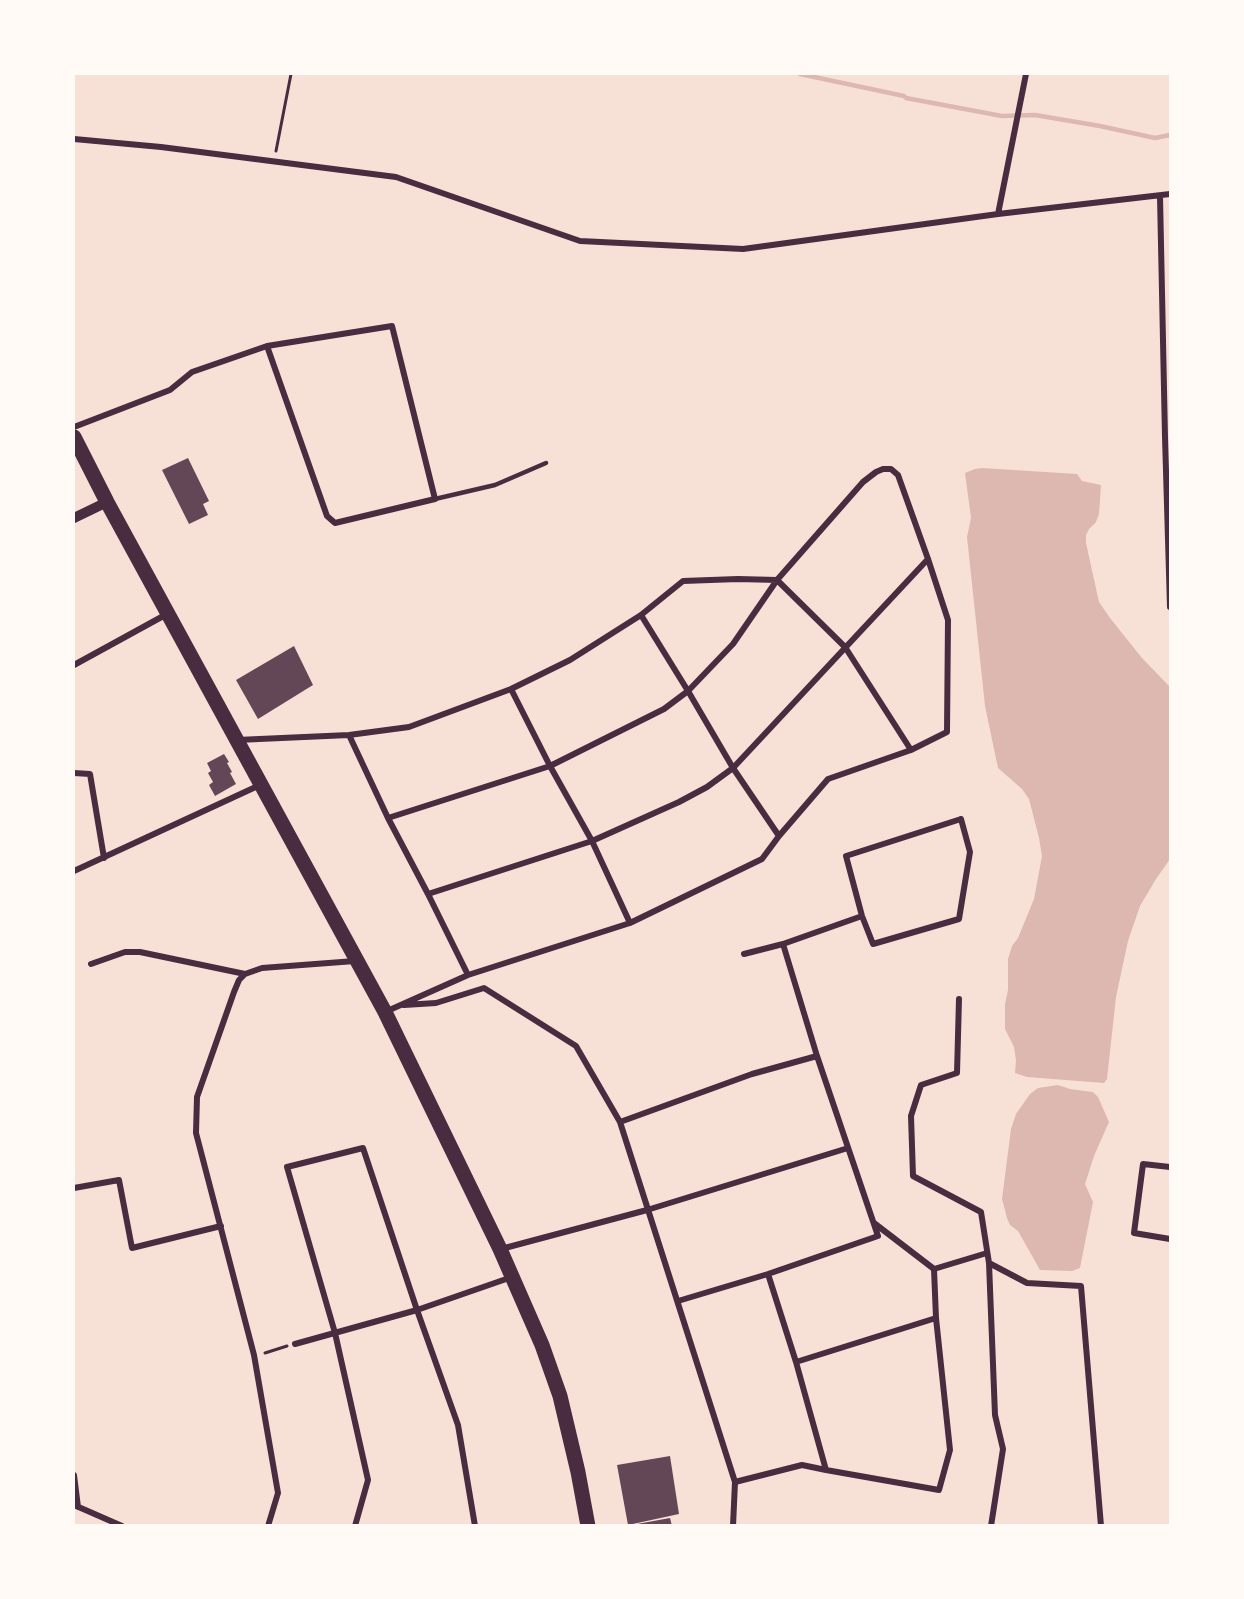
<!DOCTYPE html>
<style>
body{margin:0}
#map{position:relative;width:1244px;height:1599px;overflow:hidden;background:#f7e1d7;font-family:Poppins,sans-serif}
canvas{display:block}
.frame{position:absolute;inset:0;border:75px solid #fffaf5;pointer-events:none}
</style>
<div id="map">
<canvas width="1244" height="1599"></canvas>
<div class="frame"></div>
</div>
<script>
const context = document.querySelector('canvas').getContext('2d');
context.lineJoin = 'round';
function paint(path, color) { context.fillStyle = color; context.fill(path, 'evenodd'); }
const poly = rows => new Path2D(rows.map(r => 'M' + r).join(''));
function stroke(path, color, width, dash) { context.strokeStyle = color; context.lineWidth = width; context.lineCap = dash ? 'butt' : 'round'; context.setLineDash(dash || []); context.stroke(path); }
paint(poly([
 [982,468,1077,474,1082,481,1101,485,1099,514,1096,522,1089,529,1086,535,1086,543,1099,602,1110,618,1142,658,1170,687,1170,859,1156,879,1140,906,1128,941,1116,997,1107,1079,1104,1083,1027,1077,1015,1073,1016,1060,1014,1047,1005,1029,1005,1004,1008,990,1008,959,1012,946,1018,938,1034,899,1042,856,1039,838,1029,799,1022,789,998,768,985,706,967,537,971,518,965,473,975,469],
 [1058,1085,1070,1089,1093,1092,1098,1097,1109,1122,1094,1156,1085,1184,1093,1202,1080,1268,1072,1271,1040,1270,1018,1231,1010,1225,1007,1218,1002,1199,1011,1129,1016,1114,1030,1094,1038,1088]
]), '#dcb8b0');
stroke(poly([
 [800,74,904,96,906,98,1002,116,1035,115,1100,126,1155,138,1170,135]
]), '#dcb8b0', 4.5);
paint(poly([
 [188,458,209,501,203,504,208,515,189,524,162,470],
 [294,646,313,685,258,719,236,680],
 [224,754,229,762,227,763,232,772,230,773,236,784,215,796,209,785,213,782,208,773,211,771,207,763],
 [670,1456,679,1514,628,1525,617,1465],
 [670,1518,672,1526,638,1526,637,1524]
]), '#644757');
stroke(poly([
 [276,151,291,74],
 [265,1353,287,1346]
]), '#4a2c40', 3);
stroke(poly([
 [435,499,495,485,546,463]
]), '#4a2c40', 4.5);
stroke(poly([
 [74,139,161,147,396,177,580,241,743,249,998,214,1170,194],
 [1160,196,1165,437,1170,607],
 [998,214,1026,74],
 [74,427,170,390,192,372,267,346,327,516,335,523,435,499,392,326,267,346],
 [641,615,688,691,733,768,779,836],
 [74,665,167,614],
 [511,689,550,766,592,841,630,923],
 [349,735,388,818,428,894,468,975],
 [237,740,349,735,409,727,511,689,570,660,641,615,683,581,738,579,777,580,845,647,911,750],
 [74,773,90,774,104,858],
 [961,819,970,852,959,919,873,944,862,916,846,856,961,819],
 [74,871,260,785],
 [428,894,592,841,679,802,707,787,733,768,928,559],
 [783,944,817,1056],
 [744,954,783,944,862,916],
 [91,964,125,952,140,952,245,974],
 [959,999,957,1073,921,1085,911,1116,913,1176,981,1212,989,1263,995,1415,1003,1449,991,1526],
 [404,1005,436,1003,484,988,576,1046,620,1122,735,1482,802,1465,826,1470,939,1490,950,1450,936,1318,934,1269,874,1223],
 [385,1012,468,975,630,923,762,859,779,836,828,779,911,750,947,732,948,620,928,559,898,475,891,469,883,469,876,472,863,482,777,580,733,644,688,691,664,709,550,766,388,818],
 [620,1122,752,1074,817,1056,878,1236,768,1274,678,1301],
 [1170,1167,1143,1164,1134,1233,1170,1239],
 [74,1188,119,1180,132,1248,221,1226],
 [501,1249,647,1210,848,1148],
 [989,1263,1027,1283,1081,1286,1101,1526],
 [934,1269,987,1253],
 [768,1274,796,1362,826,1470],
 [295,1344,417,1310,512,1277],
 [796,1362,936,1318],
 [74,1475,78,1507],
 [74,1505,122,1526],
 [268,1526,278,1493,254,1355,196,1133,197,1097,234,992,239,980,245,974,262,968,355,961],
 [355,1526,368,1480,335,1333,287,1167,363,1148,417,1310,458,1425,475,1526],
 [733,1526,735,1482]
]), '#4a2c40', 6);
stroke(poly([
 [74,518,107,502]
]), '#4a2c40', 10);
stroke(poly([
 [74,437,107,502,385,1012,500,1249,542,1345,560,1396,578,1472,588,1526]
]), '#4a2c40', 15);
</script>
